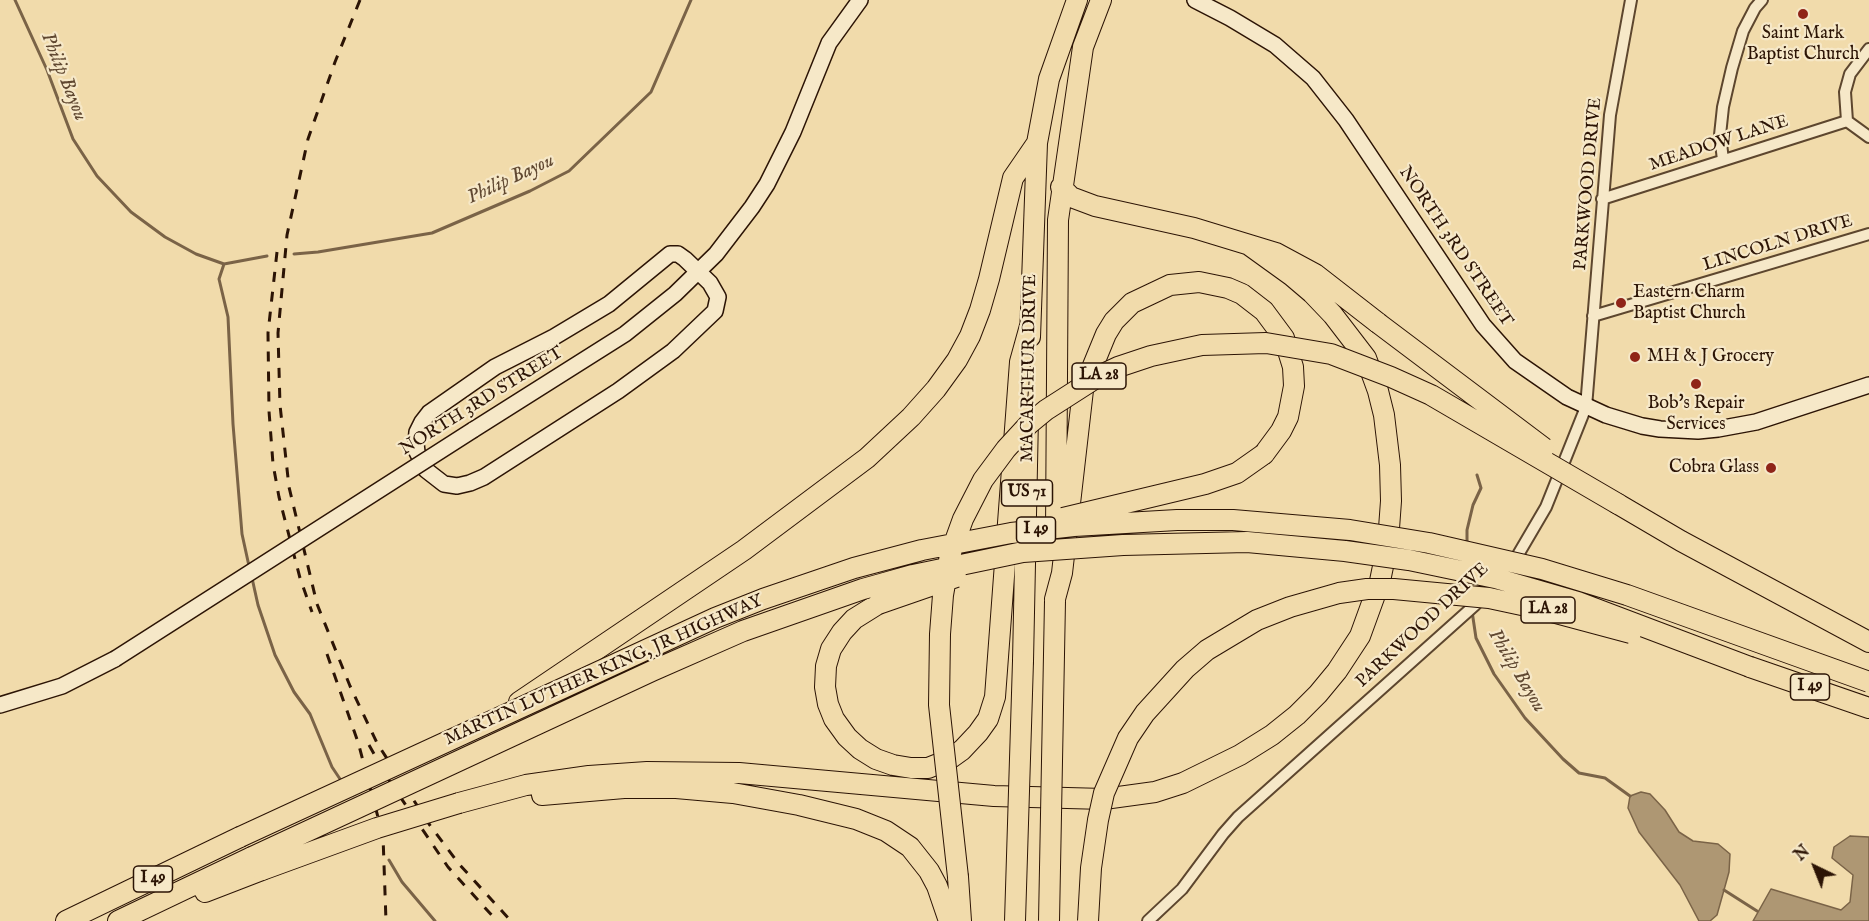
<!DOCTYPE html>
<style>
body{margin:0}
#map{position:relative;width:1869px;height:921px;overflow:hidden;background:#f1dbab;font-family:"IM FELL English",serif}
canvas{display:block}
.north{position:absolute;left:1785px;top:837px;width:60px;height:60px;-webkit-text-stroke:4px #f6e8c8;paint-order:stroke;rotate:317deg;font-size:16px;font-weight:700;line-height:24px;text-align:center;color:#2c1405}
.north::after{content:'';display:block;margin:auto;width:21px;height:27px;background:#2c1405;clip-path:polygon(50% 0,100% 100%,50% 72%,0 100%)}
</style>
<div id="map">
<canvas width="1869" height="921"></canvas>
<div class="north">N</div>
</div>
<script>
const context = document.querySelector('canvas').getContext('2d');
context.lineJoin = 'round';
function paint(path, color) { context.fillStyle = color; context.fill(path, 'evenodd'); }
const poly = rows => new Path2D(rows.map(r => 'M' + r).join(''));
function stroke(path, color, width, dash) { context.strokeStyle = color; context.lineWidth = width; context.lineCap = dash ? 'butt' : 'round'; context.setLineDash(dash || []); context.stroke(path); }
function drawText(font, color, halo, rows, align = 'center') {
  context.font = font + ' "IM FELL English",serif'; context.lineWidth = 4.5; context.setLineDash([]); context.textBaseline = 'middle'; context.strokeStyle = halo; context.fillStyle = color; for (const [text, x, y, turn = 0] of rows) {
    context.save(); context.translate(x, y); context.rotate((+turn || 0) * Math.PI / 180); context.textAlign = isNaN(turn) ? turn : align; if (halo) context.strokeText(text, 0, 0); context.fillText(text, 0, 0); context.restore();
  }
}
const water = poly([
 [1641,792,1650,794,1665,810,1679,832,1693,841,1718,844,1730,854,1729,872,1724,890,1717,915,1710,921,1699,921,1680,885,1639,832,1628,808,1630,796,1641,792],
 [1850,836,1869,837,1869,921,1753,921,1771,889,1841,910,1850,902,1853,875,1832,858,1834,847,1850,836]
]);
paint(water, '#ae9773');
stroke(water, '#7a6347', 1.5);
stroke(poly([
 [15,0,47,70,73,139,97,176,131,212,165,237,196,254,224,264,267,256],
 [294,254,318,252,432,233,530,191,569,171,651,92,691,0],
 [224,264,219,279,228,317,233,424,242,534,249,566],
 [1467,544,1467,530,1473,505,1481,488,1477,475],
 [252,578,258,605,275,655,294,692,310,714,332,767,342,782],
 [1472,611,1476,638,1494,674,1525,718,1563,759,1579,773,1605,778,1630,796],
 [389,860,402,882,435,921],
 [1724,890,1757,911]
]), '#7a6347', 3);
const street = poly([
 [1847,121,1845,92,1850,74,1869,49],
 [1847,121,1869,137],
 [1723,160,1720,135,1723,107,1732,68,1743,31,1755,8,1762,0],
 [1602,199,1847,121],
 [1593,316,1869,234],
 [1512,565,1546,507,1586,407,1610,115,1631,0],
 [1148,921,1182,889,1223,834,1238,817,1475,605,1502,577]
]);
const secondary = poly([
 [1195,0,1230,18,1275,45,1313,78,1346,120,1483,325,1515,361,1567,397,1606,415,1642,426,1660,429,1698,431,1718,429,1756,422,1869,385],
 [670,254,678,254,685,259,710,283,718,297,715,311,673,351,618,391,484,477,470,483,457,486,444,484,426,470,417,452,416,443,417,432,422,422,429,413,495,367,554,337,609,304,670,254],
 [473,430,625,334,675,294,716,254,752,207,767,184,793,132,829,43,860,0],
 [0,705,62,686,115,659]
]);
const highway = poly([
 [1061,187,1071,197,1095,206,1194,228,1276,253,1315,274,1378,323],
 [1030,337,1037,143,1049,79,1077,0],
 [1618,504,1681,541,1869,642],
 [1056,532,1058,220,1083,47,1101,0],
 [1055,599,1062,573,1083,390,1106,334,1114,321,1132,303,1170,285,1199,282,1228,288,1242,294,1264,311,1284,338,1293,367,1294,386,1288,417,1281,431,1264,454],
 [878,604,854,619,842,632,831,649,826,666,825,687,828,704,834,719,847,737,860,749,876,759,893,765,911,768,928,768,948,760,962,750,978,733,988,719,995,697,1020,362,1030,326],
 [1023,661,1028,417],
 [1750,667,1869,708],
 [519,702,744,550,867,458,911,417,936,389,957,360,970,336,980,310,989,279,1013,178,1037,143],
 [542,795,624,788,676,788,733,793,799,805,856,819,886,831,910,847,929,871,937,886,949,921],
 [459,803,526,785,589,776,647,772,739,773,994,796,1104,799,1155,792,1183,783,1240,755,1272,735,1297,715,1318,694,1337,671,1360,636,1380,581,1388,542,1391,501,1390,465,1384,415,1378,391,1366,358,1333,315,1312,293,1292,276,1249,245],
 [958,877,961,921],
 [205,892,262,870],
 [66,921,240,837],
 [118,921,252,857]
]);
stroke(street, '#5d462e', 14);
stroke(secondary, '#2c1405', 18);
stroke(highway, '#2c1405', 22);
stroke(street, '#f6e8c8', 10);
stroke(secondary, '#f6e8c8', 15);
stroke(highway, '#f1dbab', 20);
stroke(poly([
 [360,0,335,62,308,139,287,235,278,333,280,405,289,487,317,604,350,686,377,743,429,824,459,864,511,921],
 [277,252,268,333,269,411,273,464,279,497,300,578,312,612],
 [327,654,358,742,383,836,386,921],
 [369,745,390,782,448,867,497,921]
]), '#2c1405', 3, [10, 10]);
const secondaryBridge = poly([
 [115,659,473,430]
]);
const highwayBridge = poly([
 [1378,323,1544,448],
 [1063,518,1205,484,1237,473,1264,454],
 [878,604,956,577],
 [240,837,715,618,763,599,854,568,922,550,1011,533,1074,526,1177,520,1233,520,1350,530,1429,543,1542,569,1627,595,1869,682],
 [252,857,652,671,743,631,863,589,913,575,1023,552,1123,545,1247,542,1345,551,1409,560,1495,578,1578,602,1750,667],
 [262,870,377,828,459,803],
 [958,877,939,705,940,634,943,595,950,555,963,519,983,480,1006,449,1029,424,1046,410,1099,376,1118,367,1151,356,1202,345,1266,343,1331,354,1391,377,1431,395,1618,504],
 [1015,921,1023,661],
 [1049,921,1055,601],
 [1088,921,1091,868,1098,820,1104,793,1128,738,1145,713,1185,669,1207,650,1257,620,1290,607,1339,593,1367,589,1394,589,1489,598,1545,610,1631,633]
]);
stroke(secondaryBridge, '#2c1405', 18, []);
stroke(highwayBridge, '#2c1405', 22, []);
stroke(secondaryBridge, '#f6e8c8', 15);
stroke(highwayBridge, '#f1dbab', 20);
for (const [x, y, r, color] of [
 [1803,14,6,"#8f2418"],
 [1621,303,6,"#8f2418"],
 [1635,357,6,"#8f2418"],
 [1696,384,6,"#8f2418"],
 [1771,468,6,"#8f2418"]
]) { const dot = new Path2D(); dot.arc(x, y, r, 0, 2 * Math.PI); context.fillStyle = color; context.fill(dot); stroke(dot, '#f6e8c8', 2); }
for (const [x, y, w] of [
 [1099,376,54],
 [1027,493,51],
 [1036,530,39],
 [1548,610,54],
 [1810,687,39],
 [153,879,39]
]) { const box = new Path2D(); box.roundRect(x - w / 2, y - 13, w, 26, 4.5); context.fillStyle = '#f6e8c8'; context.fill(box); stroke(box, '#2c1405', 1.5); }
drawText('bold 16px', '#2c1405', null, [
 ["LA 28",1099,376],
 ["US 71",1027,493],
 ["I 49",1036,530],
 ["LA 28",1548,610],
 ["I 49",1810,687],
 ["I 49",153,879]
]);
drawText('18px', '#2c1405', '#f6e8c8', [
 ["Saint Mark",1803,34],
 ["Baptist Church",1803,55],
 ["Eastern Charm",1633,293,"left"],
 ["Baptist Church",1633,314,"left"],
 ["MH & J Grocery",1647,357,"left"],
 ["Bob's Repair",1696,404],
 ["Services",1696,425],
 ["Cobra Glass",1759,468,"right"]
]);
drawText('18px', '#2c1405', '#f6e8c8', [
 ["MEADOW LANE",1719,144,-18],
 ["PARKWOOD DRIVE",1589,184,-85],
 ["LINCOLN DRIVE",1778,244,-17],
 ["NORTH 3RD STREET",1455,247,56],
 ["MACARTHUR DRIVE",1030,368,-89],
 ["NORTH 3RD STREET",482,402,-32],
 ["PARKWOOD DRIVE",1423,626,-43],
 ["MARTIN LUTHER KING, JR HIGHWAY",604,671,-24]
]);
drawText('italic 20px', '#604831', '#f6e8c8', [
 ["Philip Bayou",63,77,68],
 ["Philip Bayou",511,180,-25],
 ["Philip Bayou",1516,671,59]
]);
</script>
